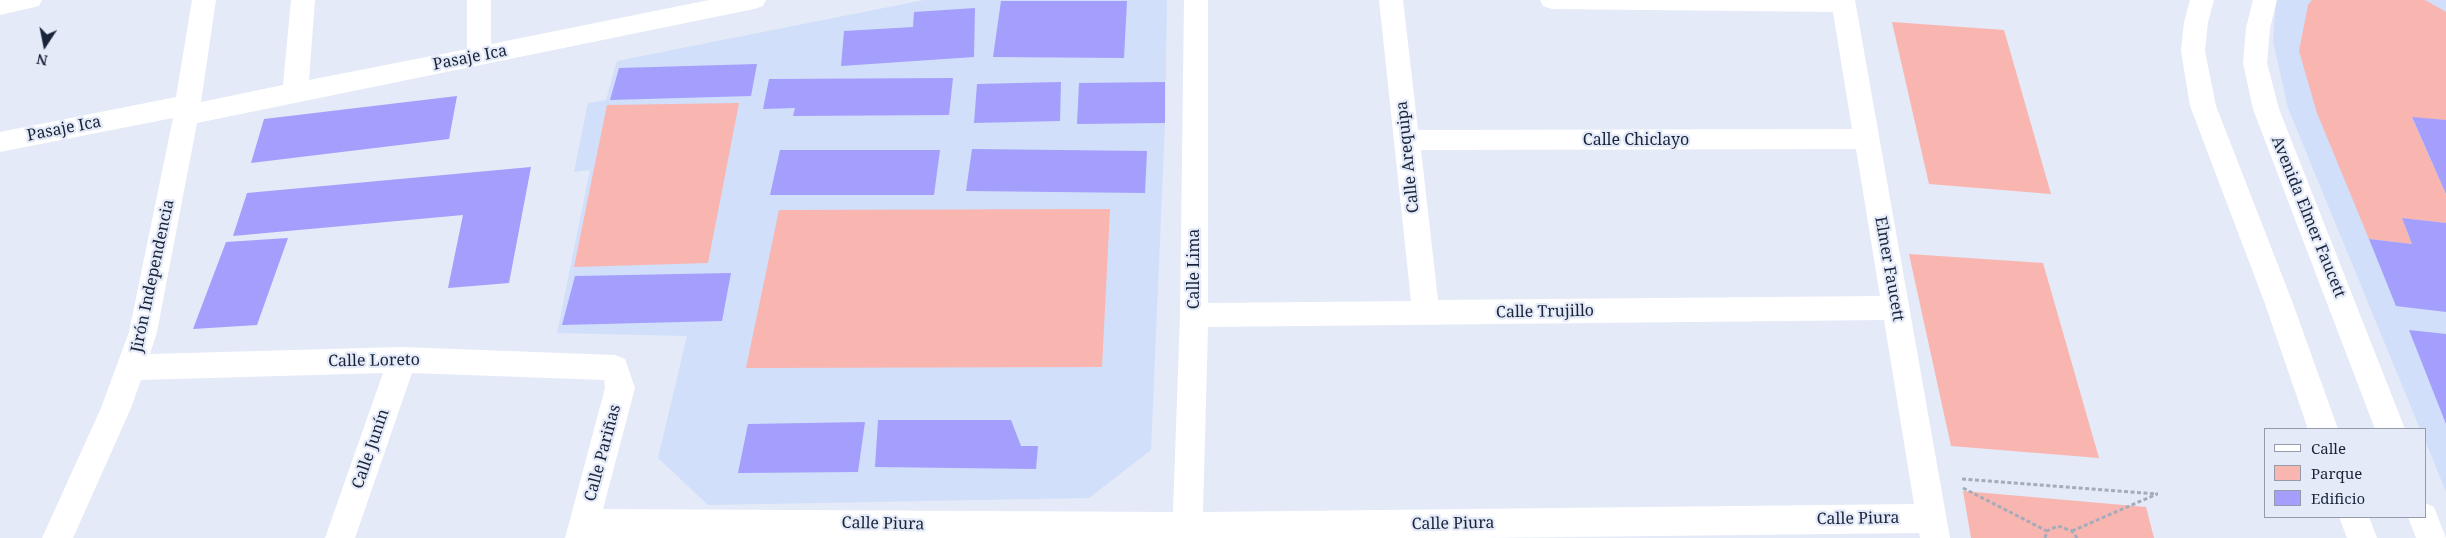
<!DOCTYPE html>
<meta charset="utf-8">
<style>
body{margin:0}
#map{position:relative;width:2446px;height:538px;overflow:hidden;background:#e4eaf7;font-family:"Noto Serif",serif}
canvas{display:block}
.legend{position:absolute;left:2264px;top:428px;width:162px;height:90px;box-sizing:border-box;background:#e4eaf7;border:1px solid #939bac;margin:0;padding:6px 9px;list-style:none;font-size:15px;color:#19243b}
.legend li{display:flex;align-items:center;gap:10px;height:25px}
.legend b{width:25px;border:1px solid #939bac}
.north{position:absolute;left:20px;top:20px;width:50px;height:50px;-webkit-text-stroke:4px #e4eaf7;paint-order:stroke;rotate:191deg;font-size:14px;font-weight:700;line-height:20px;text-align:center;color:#19243b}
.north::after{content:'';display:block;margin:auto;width:18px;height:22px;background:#19243b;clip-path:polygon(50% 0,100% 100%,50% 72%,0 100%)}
</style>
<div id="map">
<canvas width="2446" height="538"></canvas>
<ul class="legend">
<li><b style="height:6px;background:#fff"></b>Calle</li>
<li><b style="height:14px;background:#f9b5af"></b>Parque</li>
<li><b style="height:14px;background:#a49efd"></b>Edificio</li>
</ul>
<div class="north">N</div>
</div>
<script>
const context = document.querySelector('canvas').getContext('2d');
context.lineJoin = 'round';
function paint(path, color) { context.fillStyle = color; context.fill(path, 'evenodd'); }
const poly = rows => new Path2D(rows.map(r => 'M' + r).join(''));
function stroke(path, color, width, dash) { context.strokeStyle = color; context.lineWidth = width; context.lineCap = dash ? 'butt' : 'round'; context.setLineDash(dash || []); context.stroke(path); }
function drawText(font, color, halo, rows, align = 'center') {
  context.font = font + ' "Noto Serif",serif'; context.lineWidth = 4.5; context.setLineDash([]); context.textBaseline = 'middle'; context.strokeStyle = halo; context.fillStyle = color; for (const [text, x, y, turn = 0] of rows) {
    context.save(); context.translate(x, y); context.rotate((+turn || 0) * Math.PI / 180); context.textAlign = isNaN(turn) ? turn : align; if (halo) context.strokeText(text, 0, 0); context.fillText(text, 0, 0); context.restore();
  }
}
paint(poly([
 [924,0,1167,0,1165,123,1151,450,1089,498,708,505,658,458,687,336,557,333,590,170,574,172,588,103,606,100,617,61],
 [2276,0,2446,0,2446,492,2425,440,2425,429,2420,429,2288,108,2273,41]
]), '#d1dffa');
paint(poly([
 [2312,0,2425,0,2446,12,2446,120,2412,118,2446,194,2446,223,2402,218,2412,244,2369,239,2317,113,2299,51,2308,5],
 [1892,22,2004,30,2051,194,1929,184],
 [739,103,708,263,574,267,607,105],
 [1110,209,1102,367,746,368,779,210],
 [1909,254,2043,263,2099,458,1951,446],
 [1963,491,2146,507,2154,538,1971,538]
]), '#f9b5af');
paint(poly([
 [1001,1,1127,1,1124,58,993,57],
 [975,8,974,57,841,66,844,31,913,27,914,12],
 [757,64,751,96,610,100,619,68],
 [953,78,949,115,793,116,795,108,763,109,769,79],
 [1061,82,1060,121,974,123,977,84],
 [1165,82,1165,123,1077,124,1079,83],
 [457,96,449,139,251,163,264,119],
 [2412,117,2446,120,2446,194],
 [972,149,1147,151,1145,193,966,191],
 [780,150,940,150,934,195,770,195],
 [531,167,509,283,448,288,463,215,233,236,247,193],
 [2402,218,2446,223,2446,312,2396,306,2369,239,2412,244],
 [288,238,257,325,193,329,226,242],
 [731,273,722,321,562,325,575,276],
 [2409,330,2446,334,2446,424],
 [878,420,1011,420,1021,446,1038,446,1036,469,875,467],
 [865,422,858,472,738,473,748,424]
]), '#a49efd');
stroke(poly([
 [1962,479,2158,494],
 [1963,488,2047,531],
 [2072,531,2157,494],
 [2045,538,2047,531,2058,526,2072,531,2077,538]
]), '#a4acbc', 3, [4, 2.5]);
paint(poly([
 [0,0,42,0,39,6,0,15,0,0],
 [192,0,216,0,201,102,283,85,291,0,315,0,309,80,467,49,467,0,491,0,491,44,709,0,766,0,763,6,754,9,197,123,157,332,150,354,402,347,615,355,625,359,635,388,603,509,1173,512,1180,315,1184,0,1208,0,1208,303,1411,301,1379,0,1403,0,1418,130,1852,129,1833,12,1552,9,1543,6,1540,0,1855,0,1950,538,1920,538,1919,533,1483,538,565,538,605,388,604,380,412,373,355,538,325,538,383,373,141,380,131,408,73,538,42,538,101,408,129,332,173,118,0,152,0,132,176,97,192,0],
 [1856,149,1880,296,1438,300,1421,150,1856,149],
 [1884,320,1914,504,1203,512,1208,327,1884,320]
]), '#fff');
paint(poly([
 [2190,0,2214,0,2208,22,2205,51,2216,106,2292,301,2338,429,2308,429,2264,301,2190,106,2181,51,2184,22,2190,0],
 [2253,0,2277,0,2270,28,2267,63,2279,109,2405,429,2375,429,2253,109,2243,63,2246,28,2253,0],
 [2425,503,2434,507,2446,538,2416,538,2408,517,2425,517,2425,503],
 [2339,517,2369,517,2377,538,2347,538,2339,517]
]), '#fff');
drawText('16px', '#19243b', '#e4eaf7', [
 ["Pasaje Ica",470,58,-11],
 ["Pasaje Ica",64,129,-11],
 ["Calle Chiclayo",1636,140],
 ["Calle Arequipa",1408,157,-96],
 ["Avenida Elmer Faucett",2308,217,68],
 ["Calle Lima",1194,269,-90],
 ["Elmer Faucett",1889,269,80],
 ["Jirón Independencia",153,276,-78],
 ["Calle Trujillo",1545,312,-1],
 ["Calle Loreto",374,361,-1],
 ["Calle Junín",371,449,-71],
 ["Calle Pariñas",603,453,-75],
 ["Calle Piura",1858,519,-1],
 ["Calle Piura",883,524,1],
 ["Calle Piura",1453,524,-1]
]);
</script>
